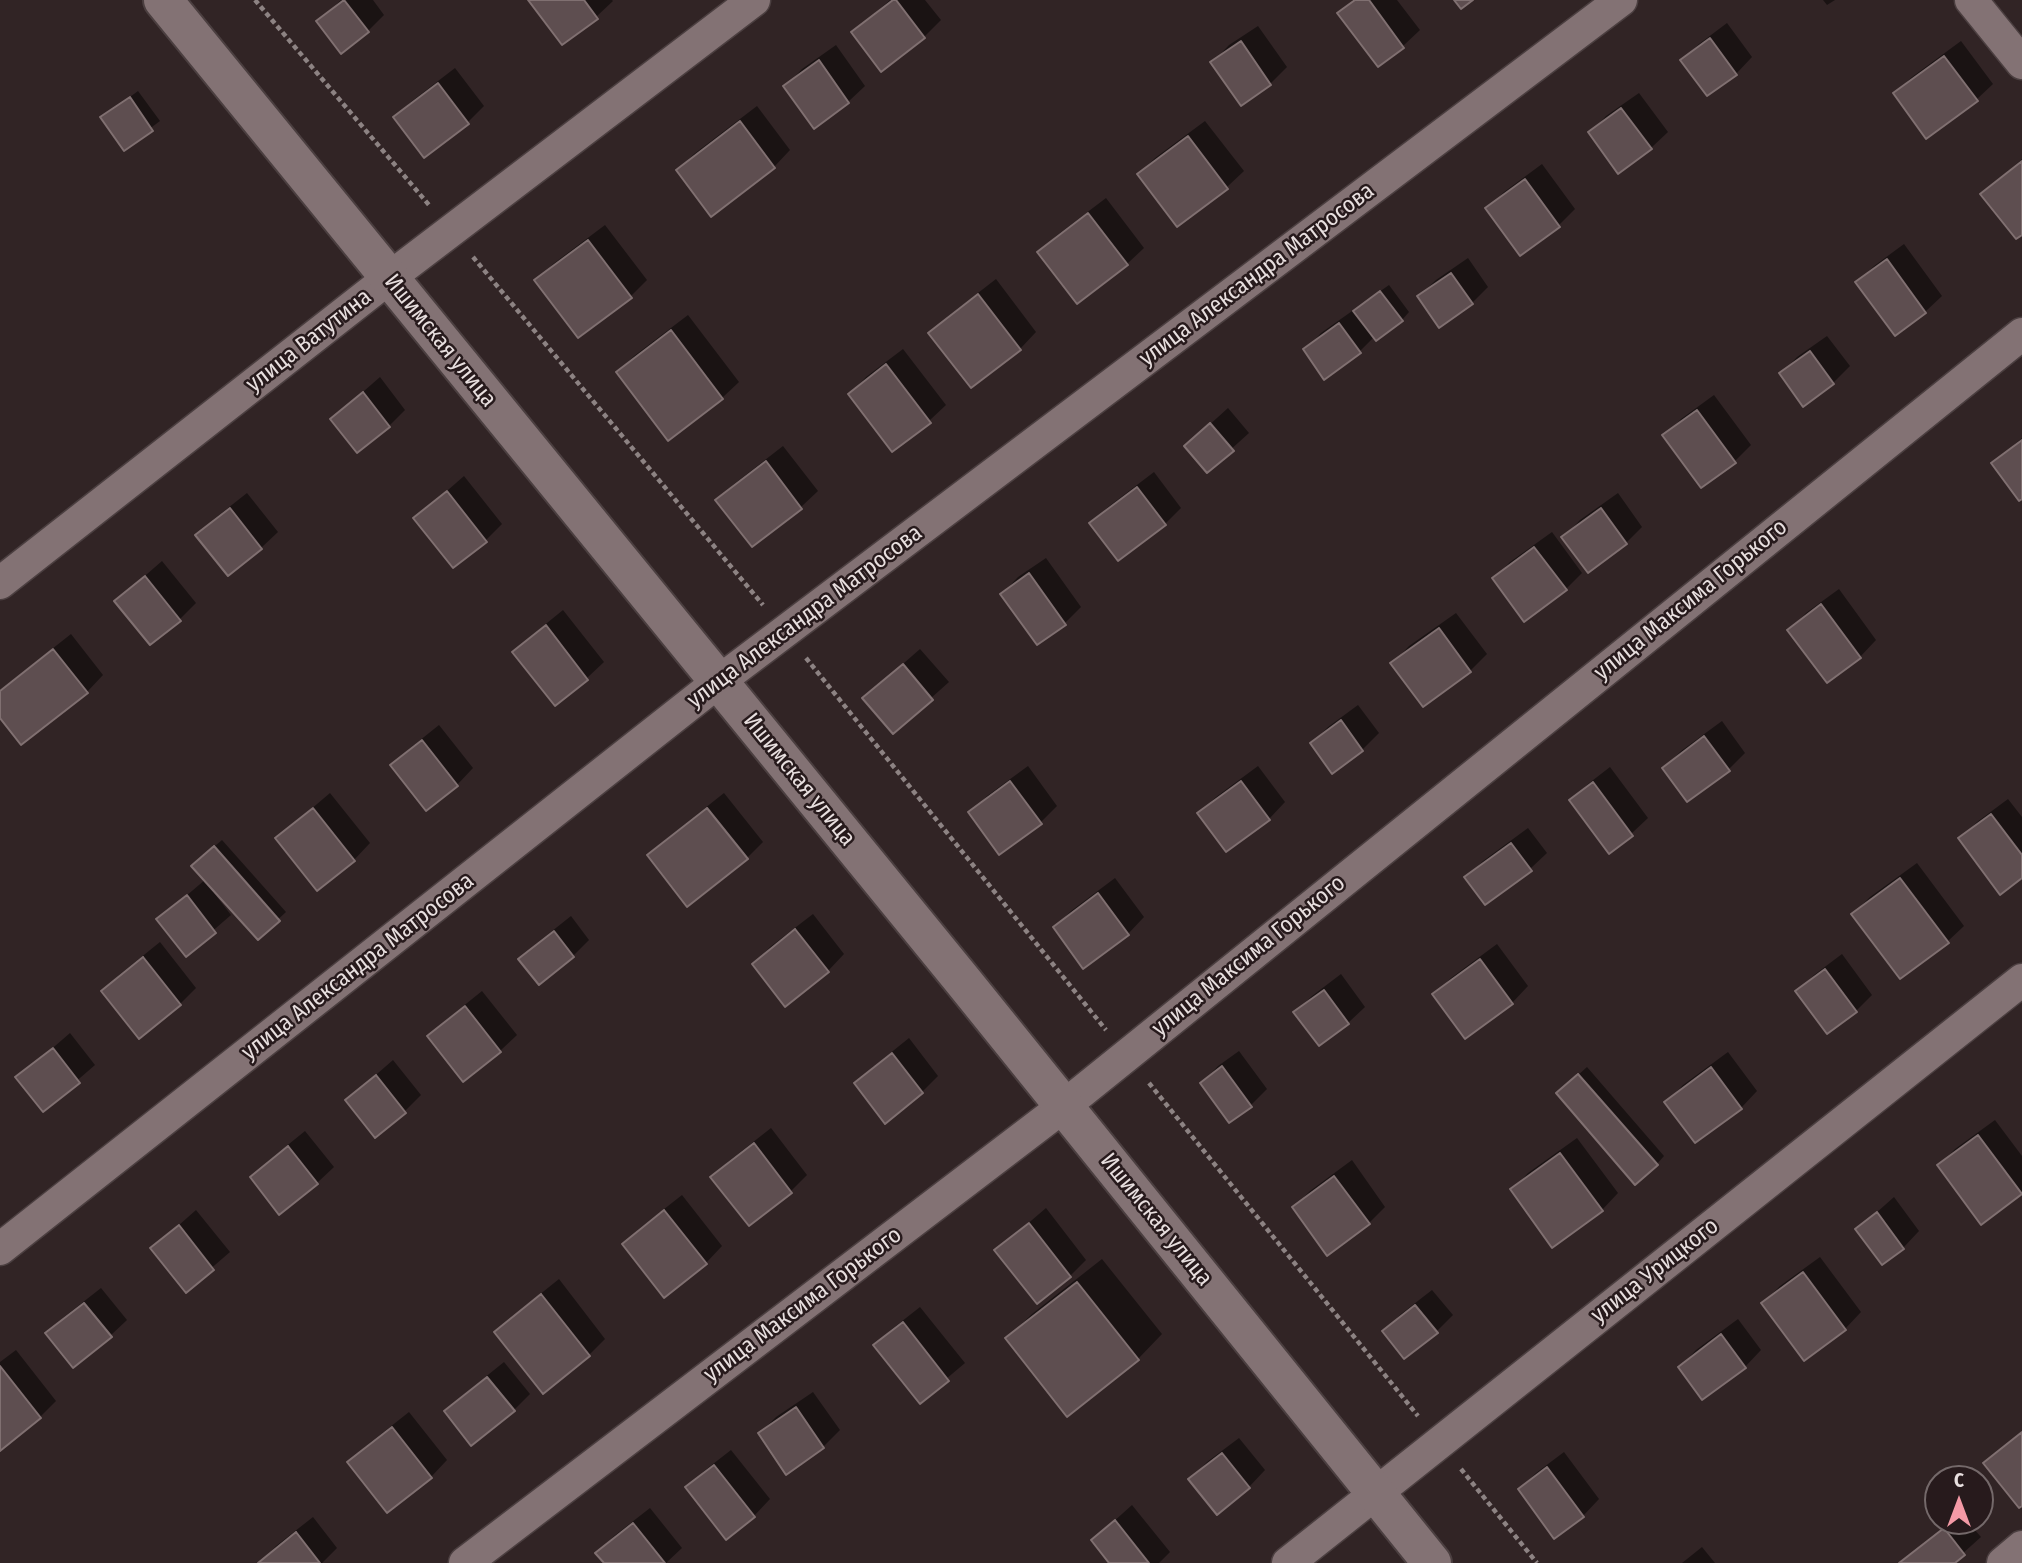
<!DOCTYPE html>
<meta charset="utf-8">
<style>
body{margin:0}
#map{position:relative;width:2022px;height:1563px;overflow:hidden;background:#312425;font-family:"Fira Sans Condensed",sans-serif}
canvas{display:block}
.north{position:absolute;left:1924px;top:1465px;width:70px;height:70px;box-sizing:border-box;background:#271a1c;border:2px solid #74696a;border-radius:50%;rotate:0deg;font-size:19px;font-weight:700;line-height:28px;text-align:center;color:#e8dfdf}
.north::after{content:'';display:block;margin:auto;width:24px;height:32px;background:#f49aa6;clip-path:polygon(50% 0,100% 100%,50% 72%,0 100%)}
</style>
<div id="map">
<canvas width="2022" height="1563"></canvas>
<div class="north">С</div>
</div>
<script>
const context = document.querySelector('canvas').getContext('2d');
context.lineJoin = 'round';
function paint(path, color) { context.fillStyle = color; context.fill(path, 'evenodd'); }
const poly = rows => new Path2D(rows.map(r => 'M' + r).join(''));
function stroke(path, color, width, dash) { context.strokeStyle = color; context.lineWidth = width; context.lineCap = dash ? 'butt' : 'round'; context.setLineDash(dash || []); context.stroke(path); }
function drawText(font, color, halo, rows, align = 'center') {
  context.font = font + ' "Fira Sans Condensed",sans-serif'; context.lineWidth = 5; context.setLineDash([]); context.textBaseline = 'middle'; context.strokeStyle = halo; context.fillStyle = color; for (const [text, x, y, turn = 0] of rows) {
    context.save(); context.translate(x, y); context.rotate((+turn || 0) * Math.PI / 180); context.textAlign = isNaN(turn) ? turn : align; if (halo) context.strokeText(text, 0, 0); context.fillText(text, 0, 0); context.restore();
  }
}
paint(poly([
 [341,0,373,0,384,15,368,31,318,21],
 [530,0,612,0,613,1,596,17],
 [890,0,925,0,941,20,924,37,881,69,853,32],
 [1353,0,1397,0,1420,30,1403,46,1378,65,1339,14],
 [1823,0,1835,0,1827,5],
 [1727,23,1752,57,1736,74,1708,94,1683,60,1699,44],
 [1258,26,1287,67,1270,84,1241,103,1213,62,1229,45],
 [1961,41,1993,84,1976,100,1895,93,1912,77],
 [836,45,865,86,848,102,814,126,786,86,802,69],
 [455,68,484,106,467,123,395,117,412,101],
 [138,91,160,121,124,148,103,117],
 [1639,93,1668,132,1651,148,1590,133,1606,116],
 [757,106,790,150,774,167,712,214,678,170,694,154],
 [1205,121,1244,171,1227,187,1178,225,1139,174,1155,158],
 [2022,159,2022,233,1982,194],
 [1542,164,1575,209,1559,225,1488,208,1504,192],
 [1106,198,1144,248,1127,264,1077,302,1039,252,1056,236],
 [605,225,647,280,631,296,537,281,553,264],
 [1904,244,1942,296,1925,312,1858,282,1874,266],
 [1468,258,1488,287,1472,303,1419,296,1436,280],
 [996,279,1036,332,1020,349,930,333,947,317],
 [1389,285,1409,312,1402,320,1374,337,1359,352,1305,350,1321,333],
 [688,315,739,382,722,398,618,372,634,356],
 [1827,336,1850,366,1833,383,1803,404,1781,374,1797,357],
 [903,349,946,405,929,421,850,394,866,377],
 [380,377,405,410,389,426,357,451,332,419],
 [1714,395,1751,445,1735,461,1665,436,1681,419],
 [1228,408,1249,433,1207,471,1186,446],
 [2022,438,2022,497,1993,463],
 [783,446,818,491,801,507,752,545,718,500,734,484],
 [1154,472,1181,508,1165,524,1092,523,1108,507],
 [464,476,502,524,486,540,416,518],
 [247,493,278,532,261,548,228,574,198,536,214,519],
 [1618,493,1642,527,1626,543,1564,537,1580,520],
 [1552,532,1582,573,1566,589,1494,579,1510,562],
 [1046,558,1081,607,1065,623,1037,643,1002,594,1018,577],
 [162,561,196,603,180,619,116,601],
 [1839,589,1876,640,1860,657,1790,630,1806,613],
 [563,610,604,662,587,678,555,704,514,652,531,636],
 [1456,613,1487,654,1470,671,1424,705,1393,663,1409,646],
 [71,634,103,675,87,692,0,715,0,690],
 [920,649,949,682,893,732,864,698],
 [1358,705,1379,733,1362,750,1333,771,1312,743,1328,727],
 [1722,721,1745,753,1729,769,1664,768,1681,751],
 [439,725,473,768,457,785,392,765,409,749],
 [1028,766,1057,806,1041,822,971,813,987,796],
 [1258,766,1285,802,1269,819,1199,813,1216,797],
 [1610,767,1648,818,1631,834,1572,800,1588,784],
 [330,793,370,843,354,860,277,838],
 [724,793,763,842,747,858,649,856,666,839],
 [2008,799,2022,817,2022,876,1961,838,1977,822],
 [1528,828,1547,853,1530,869,1467,877,1483,861],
 [222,840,286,912,258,938,216,891,214,893,231,915,186,954,159,919,206,879,201,858],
 [1917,863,1964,926,1947,942,1853,914,1870,897],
 [1115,878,1144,917,1128,934,1055,927,1071,911],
 [813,914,844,954,828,971,785,1004,754,964,770,947],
 [571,916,589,940,573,956,520,959,537,943],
 [160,942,196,988,180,1004,103,991,119,975],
 [1497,944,1528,986,1512,1003,1435,994,1451,978],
 [1842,954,1872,995,1856,1011,1798,992,1814,975],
 [1341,974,1365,1007,1348,1023,1295,1012,1312,996],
 [482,991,517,1035,500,1051,463,1079,429,1036,446,1020],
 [70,1033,95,1065,43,1110,18,1078],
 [909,1038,938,1076,922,1092,856,1083,873,1067],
 [1239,1051,1267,1089,1251,1105,1202,1083,1218,1066],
 [1728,1052,1757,1091,1741,1108,1667,1102,1683,1085],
 [393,1060,421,1095,404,1112,347,1100],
 [1587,1067,1664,1156,1657,1164,1566,1086],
 [1995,1120,2022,1156,2022,1193,1982,1223,1939,1166,1955,1149],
 [771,1128,807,1175,791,1191,749,1224,713,1177,729,1161],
 [305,1131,334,1167,317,1183,280,1213,252,1177,268,1161],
 [1577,1138,1618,1193,1602,1210,1512,1190,1528,1173],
 [1352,1160,1385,1207,1369,1223,1294,1207,1310,1191],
 [682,1195,722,1246,706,1263,624,1244,640,1228],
 [1894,1197,1919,1231,1903,1248,1858,1229],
 [1046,1208,1086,1260,1070,1276,997,1250],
 [196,1210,230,1252,186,1290,153,1248],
 [1820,1257,1861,1312,1845,1329,1763,1303,1780,1286],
 [1102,1259,1162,1334,1138,1359,1007,1338,1032,1314],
 [559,1279,605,1339,589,1355,496,1332,513,1316],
 [101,1288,127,1320,110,1336,47,1333,64,1317],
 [1432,1290,1453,1315,1436,1332,1384,1331,1401,1314],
 [920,1307,965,1363,920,1401,876,1345,892,1329],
 [1738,1319,1761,1350,1745,1367,1680,1367,1696,1350],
 [16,1350,56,1401,40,1417,0,1449,0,1362],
 [504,1362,530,1394,514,1410,446,1411,463,1395],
 [813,1392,840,1430,823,1447,787,1472,760,1433,776,1417],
 [409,1412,447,1460,431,1477,388,1511,350,1462,366,1446],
 [2022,1431,2022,1504,1985,1463],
 [1239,1438,1265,1470,1249,1487,1191,1479,1207,1462],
 [731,1450,770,1499,754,1516,688,1488,704,1471],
 [1564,1452,1599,1499,1583,1516,1520,1489,1536,1473],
 [1132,1505,1170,1552,1159,1563,1111,1563,1093,1540],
 [650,1508,682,1548,666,1563,606,1563,598,1553,614,1536],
 [313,1517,337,1548,322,1563,260,1563,276,1546],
 [1951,1521,1967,1521,1981,1537,1952,1563,1901,1563],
 [1702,1547,1715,1563,1682,1563]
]), '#0007');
const building = poly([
 [344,0,369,32,341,54,316,21,344,0],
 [528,0,584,0,598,19,562,45,528,0],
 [893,0,896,0,925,38,881,72,851,32,893,0],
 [1355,0,1369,0,1404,48,1378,67,1337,13,1355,0],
 [1454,0,1473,0,1461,9,1454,0],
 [1710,38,1737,75,1707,96,1680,60,1710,38],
 [1241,41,1271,85,1241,106,1210,62,1241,41],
 [1944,56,1978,101,1926,139,1893,93,1944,56],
 [819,60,849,103,814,129,783,86,819,60],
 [438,83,469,124,424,158,393,117,438,83],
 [130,97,153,131,124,151,100,117,130,97],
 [1621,108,1652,149,1618,174,1588,132,1621,108],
 [740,121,775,168,711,217,676,170,740,121],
 [1188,136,1228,189,1177,227,1137,174,1188,136],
 [2022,161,2022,235,2016,239,1980,194,2022,161],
 [1525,179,1560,227,1520,256,1485,208,1525,179],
 [1088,213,1128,265,1077,304,1037,252,1088,213],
 [588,240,632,298,578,338,534,280,588,240],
 [1887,259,1926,313,1895,336,1855,282,1887,259],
 [1451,273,1473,304,1439,328,1417,296,1451,273],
 [1380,291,1403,321,1376,341,1353,311,1380,291],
 [978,294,1021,350,971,388,928,333,978,294],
 [1339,323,1361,353,1324,380,1303,349,1339,323],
 [671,330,723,399,668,441,616,372,671,330],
 [1810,351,1834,384,1803,407,1779,373,1810,351],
 [886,364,931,423,892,452,848,394,886,364],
 [363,392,390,427,357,453,330,419,363,392],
 [1697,410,1736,463,1701,488,1662,435,1697,410],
 [1210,423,1234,451,1207,473,1184,446,1210,423],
 [2022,440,2022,499,2019,501,1991,463,2022,440],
 [766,461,802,509,752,547,715,500,766,461],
 [1137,487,1166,525,1118,561,1089,523,1137,487],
 [447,491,487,542,453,568,413,518,447,491],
 [230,508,262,549,228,576,195,535,230,508],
 [1601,508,1627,544,1588,573,1561,537,1601,508],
 [1534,547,1567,590,1524,622,1492,578,1534,547],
 [1029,573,1066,625,1037,645,1000,594,1029,573],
 [145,576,181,621,150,645,114,601,145,576],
 [1821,604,1861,658,1827,683,1787,630,1821,604],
 [546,625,588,680,555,706,512,652,546,625],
 [1439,628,1471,672,1423,707,1390,663,1439,628],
 [53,649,88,693,21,745,0,718,0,691,53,649],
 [903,664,933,700,893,734,862,698,903,664],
 [1341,720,1363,751,1332,774,1310,743,1341,720],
 [1704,736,1730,771,1687,802,1662,768,1704,736],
 [422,740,458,786,426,811,390,765,422,740],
 [1010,781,1042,824,999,855,968,812,1010,781],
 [1241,781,1270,820,1226,852,1197,813,1241,781],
 [1593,782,1633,836,1609,854,1569,800,1593,782],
 [313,808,355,861,317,891,275,838,313,808],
 [707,808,748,859,687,907,647,855,707,808],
 [1991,814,2022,855,2022,878,2000,895,1958,838,1991,814],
 [1511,843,1532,871,1485,905,1464,877,1511,843],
 [214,846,280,921,258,940,191,866,214,846],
 [1900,878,1949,943,1900,979,1851,914,1900,878],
 [1098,893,1129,935,1083,969,1053,927,1098,893],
 [187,895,216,933,186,957,156,919,187,895],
 [795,929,829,972,785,1007,752,964,795,929],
 [554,931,574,957,539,985,518,959,554,931],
 [143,957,181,1005,139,1039,101,991,143,957],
 [1480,959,1513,1004,1465,1039,1432,994,1480,959],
 [1825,969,1857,1012,1827,1034,1795,991,1825,969],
 [1324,990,1349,1024,1319,1046,1293,1012,1324,990],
 [465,1006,501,1052,463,1082,427,1036,465,1006],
 [53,1048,80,1083,43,1112,15,1077,53,1048],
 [892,1053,923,1093,885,1124,854,1083,892,1053],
 [1222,1066,1252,1107,1229,1123,1200,1083,1222,1066],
 [1711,1067,1742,1109,1695,1143,1664,1102,1711,1067],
 [1578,1074,1658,1165,1635,1185,1556,1093,1578,1074],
 [376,1075,406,1113,375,1138,345,1100,376,1075],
 [1978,1135,2022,1194,1981,1225,1937,1165,1978,1135],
 [754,1143,792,1193,749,1226,710,1177,754,1143],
 [288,1146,318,1184,279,1215,250,1177,288,1146],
 [1560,1153,1603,1211,1552,1248,1510,1189,1560,1153],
 [1334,1176,1370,1224,1327,1256,1292,1207,1334,1176],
 [664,1210,707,1264,664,1298,622,1244,664,1210],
 [1877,1212,1904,1249,1882,1265,1855,1229,1877,1212],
 [1029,1223,1071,1277,1037,1304,994,1250,1029,1223],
 [179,1225,214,1270,186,1293,150,1248,179,1225],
 [1803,1272,1846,1330,1804,1361,1761,1303,1803,1272],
 [1077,1282,1139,1360,1067,1417,1005,1338,1077,1282],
 [541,1294,590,1356,543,1394,494,1332,541,1294],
 [84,1303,112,1337,73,1368,45,1333,84,1303],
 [1415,1305,1438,1333,1404,1359,1382,1331,1415,1305],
 [903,1322,949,1381,920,1404,873,1345,903,1322],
 [1721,1334,1746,1368,1702,1400,1678,1367,1721,1334],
 [0,1366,41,1418,0,1451,0,1366],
 [487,1377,515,1411,471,1446,444,1411,487,1377],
 [796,1407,824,1448,786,1475,758,1433,796,1407],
 [392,1427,432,1478,387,1513,347,1462,392,1427],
 [2022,1432,2022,1506,2019,1508,1983,1463,2022,1432],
 [1222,1453,1250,1488,1217,1515,1188,1479,1222,1453],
 [714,1465,755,1517,726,1540,685,1487,714,1465],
 [1547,1467,1584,1517,1554,1539,1518,1489,1547,1467],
 [1115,1520,1149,1563,1109,1563,1091,1540,1115,1520],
 [633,1523,665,1563,604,1563,595,1553,633,1523],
 [1944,1528,1965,1555,1955,1563,1899,1563,1944,1528],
 [296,1532,320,1563,258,1563,296,1532]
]);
paint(building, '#5e4e50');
stroke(building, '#807071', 2);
const minor = poly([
 [1971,0,2022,63],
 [0,583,389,278,754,0],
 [0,1249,718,682,1621,0],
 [465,1563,1064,1106,2022,334],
 [1288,1563,2022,980],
 [2003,1563,2022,1547]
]);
const secondary = poly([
 [163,0,963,981,1432,1563]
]);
stroke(minor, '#4b3f40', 35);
stroke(secondary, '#4b3f40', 42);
stroke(poly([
 [255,0,429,205],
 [473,257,763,605],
 [806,658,1106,1030],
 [1149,1083,1418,1416],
 [1461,1469,1537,1563]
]), '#8d8383', 4.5, [5, 3.5]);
stroke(minor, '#837274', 32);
stroke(secondary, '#837274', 38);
drawText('23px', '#e8dfdf', '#271a1c', [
 ["улица Александра Матросова",1257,275,-37],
 ["улица Ватутина",309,341,-38],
 ["Ишимская улица",440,341,51],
 ["улица Максима Горького",1691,600,-39],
 ["улица Александра Матросова",805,617,-37],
 ["Ишимская улица",799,780,51],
 ["улица Максима Горького",1249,956,-39],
 ["улица Александра Матросова",358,967,-38],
 ["Ишимская улица",1156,1220,51],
 ["улица Урицкого",1655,1271,-38],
 ["улица Максима Горького",803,1305,-37]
]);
</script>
